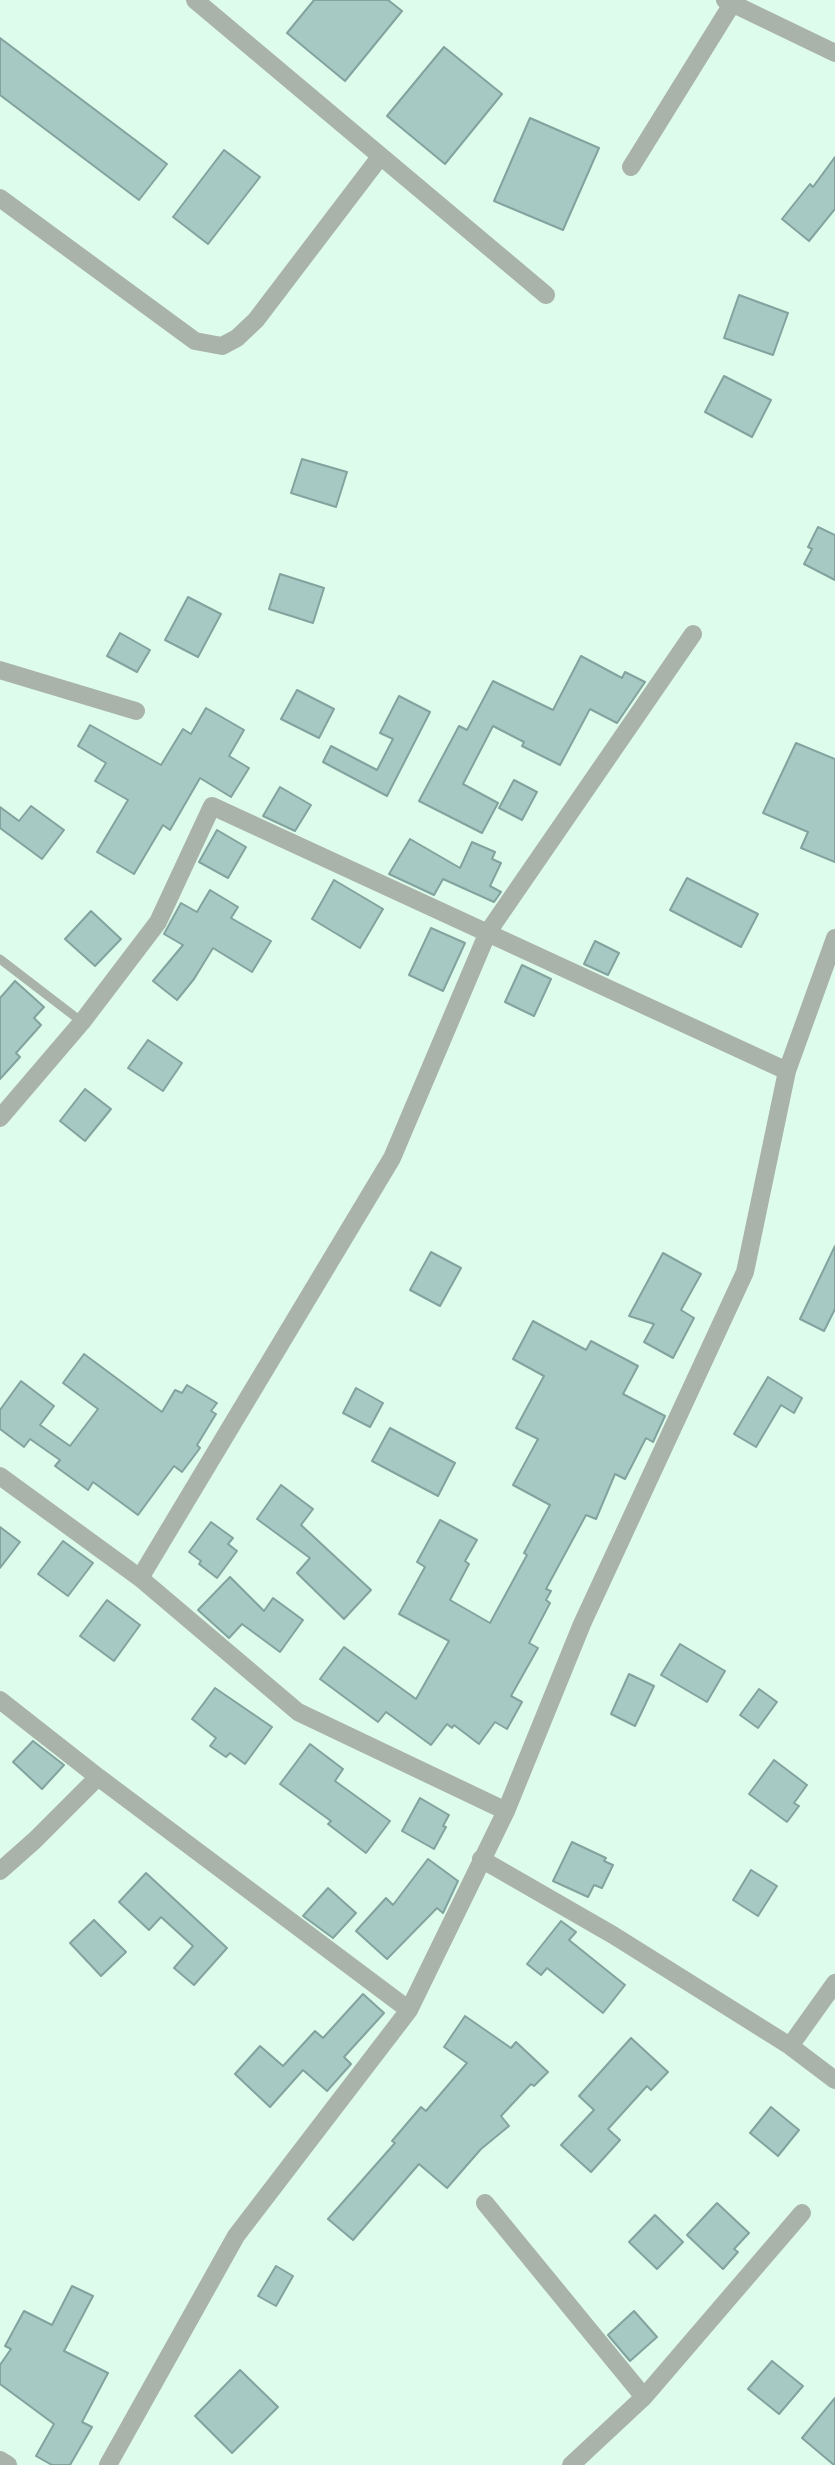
<!DOCTYPE html>
<style>
body{margin:0}
canvas{display:block;background:#defcec}
</style>
<canvas width="835" height="2465"></canvas>
<script>
const context = document.querySelector('canvas').getContext('2d');
context.lineJoin = 'round';
function paint(path, color) { context.fillStyle = color; context.fill(path, 'evenodd'); }
const poly = rows => new Path2D(rows.map(r => 'M' + r).join(''));
function stroke(path, color, width, dash) { context.strokeStyle = color; context.lineWidth = width; context.lineCap = dash ? 'butt' : 'round'; context.setLineDash(dash || []); context.stroke(path); }
const building = poly([
 [314,0,388,0,402,11,345,81,287,33,314,0],
 [0,38,167,164,139,200,0,95,0,38],
 [444,47,502,94,445,164,387,116,444,47],
 [530,118,599,148,563,230,494,201,530,118],
 [224,150,260,177,208,244,173,217,224,150],
 [835,157,835,209,809,241,782,219,810,184,813,187,835,157],
 [739,295,788,313,773,355,724,338,739,295],
 [724,376,771,400,752,437,705,412,724,376],
 [302,459,347,472,336,507,291,493,302,459],
 [818,527,835,535,835,580,804,564,812,549,808,547,818,527],
 [280,574,324,588,313,623,269,609,280,574],
 [188,597,221,614,198,657,165,640,188,597],
 [120,633,150,650,137,672,107,656,120,633],
 [581,656,622,678,625,672,645,682,617,723,590,709,560,765,522,746,524,742,493,726,463,784,498,803,482,833,419,801,459,726,467,730,493,681,553,710,581,656],
 [297,690,334,709,319,738,281,719,297,690],
 [399,696,430,712,387,796,323,762,331,746,377,770,393,739,380,733,399,696],
 [206,708,244,730,229,756,249,768,231,797,200,778,170,830,163,825,134,874,97,852,128,800,95,781,106,763,78,746,90,725,161,765,183,729,191,734,206,708],
 [796,743,835,759,835,862,801,848,808,832,763,813,796,743],
 [514,780,537,792,522,820,499,808,514,780],
 [280,787,311,805,295,831,263,816,280,787],
 [31,806,64,830,42,859,0,828,0,807,19,821,31,806],
 [217,830,246,847,228,878,199,862,217,830],
 [410,839,460,868,472,842,495,852,492,859,501,863,490,886,501,892,494,902,443,879,434,895,389,874,410,839],
 [687,878,758,914,741,947,670,910,687,878],
 [334,880,383,909,360,948,312,919,334,880],
 [210,890,238,907,231,918,271,941,252,972,213,948,194,979,177,1000,153,981,183,945,164,934,181,903,197,912,210,890],
 [91,911,121,939,95,966,65,939,91,911],
 [431,928,465,943,443,991,409,975,431,928],
 [595,941,619,953,608,975,584,964,595,941],
 [522,965,551,979,534,1016,505,1002,522,965],
 [15,981,44,1007,34,1018,41,1025,16,1053,20,1057,0,1079,0,998,15,981],
 [148,1040,182,1063,163,1091,128,1068,148,1040],
 [85,1089,111,1109,85,1141,60,1121,85,1089],
 [835,1246,835,1309,824,1331,800,1319,835,1246],
 [431,1252,461,1268,440,1306,410,1290,431,1252],
 [663,1253,701,1274,681,1310,694,1318,673,1358,644,1342,654,1324,629,1316,663,1253],
 [533,1321,586,1350,591,1341,638,1366,623,1394,665,1416,653,1442,646,1438,625,1479,615,1474,596,1519,586,1515,546,1589,551,1591,546,1600,550,1603,529,1643,538,1648,511,1696,522,1702,507,1729,495,1722,479,1744,454,1725,452,1728,447,1724,431,1745,386,1712,378,1722,320,1679,344,1647,416,1699,449,1641,399,1614,425,1567,417,1562,440,1520,477,1540,465,1561,469,1564,450,1600,490,1623,527,1555,524,1553,550,1505,513,1485,538,1439,516,1428,544,1376,513,1359,533,1321],
 [84,1354,162,1412,175,1390,182,1393,187,1385,217,1403,211,1411,216,1414,197,1445,200,1448,182,1472,174,1466,138,1515,93,1482,88,1490,55,1466,60,1460,30,1439,24,1447,0,1429,0,1410,21,1381,54,1406,40,1425,70,1446,98,1409,63,1383,84,1354],
 [768,1377,802,1398,794,1413,781,1405,756,1447,734,1434,768,1377],
 [356,1388,383,1403,370,1427,343,1413,356,1388],
 [390,1428,455,1463,438,1496,372,1461,390,1428],
 [281,1485,313,1509,301,1525,371,1590,344,1619,297,1573,310,1558,257,1519,281,1485],
 [211,1522,233,1538,228,1544,237,1551,217,1578,199,1564,201,1561,189,1552,211,1522],
 [0,1527,20,1542,0,1568,0,1527],
 [63,1541,93,1563,68,1596,38,1574,63,1541],
 [230,1577,264,1611,273,1598,303,1620,280,1652,242,1624,229,1638,198,1610,230,1577],
 [107,1600,140,1625,114,1661,80,1636,107,1600],
 [680,1644,725,1671,707,1702,661,1675,680,1644],
 [629,1674,654,1686,635,1726,611,1714,629,1674],
 [215,1688,272,1727,245,1764,230,1753,226,1757,210,1746,216,1738,192,1719,215,1688],
 [759,1689,777,1702,758,1728,740,1715,759,1689],
 [33,1741,64,1765,42,1789,13,1762,33,1741],
 [310,1744,343,1769,335,1781,390,1821,366,1853,328,1824,331,1821,280,1784,310,1744],
 [774,1760,807,1785,794,1803,799,1806,787,1822,749,1794,774,1760],
 [420,1798,449,1815,443,1826,446,1827,434,1849,402,1831,420,1798],
 [572,1842,606,1858,604,1861,613,1865,602,1888,594,1885,588,1897,553,1881,572,1842],
 [428,1859,458,1881,443,1913,437,1908,387,1959,356,1931,386,1898,393,1905,428,1859],
 [751,1870,777,1886,758,1916,733,1900,751,1870],
 [146,1873,227,1948,194,1985,174,1968,193,1946,161,1917,149,1930,119,1902,146,1873],
 [328,1888,356,1913,333,1938,303,1916,328,1888],
 [94,1920,126,1952,101,1976,70,1943,94,1920],
 [561,1921,576,1932,569,1940,625,1985,603,2013,547,1968,541,1975,527,1964,561,1921],
 [363,1994,384,2013,344,2057,351,2064,327,2091,303,2070,270,2107,235,2074,260,2046,283,2066,315,2031,323,2038,363,1994],
 [465,2016,511,2048,516,2042,548,2072,534,2086,531,2084,501,2116,509,2126,481,2149,447,2188,419,2164,353,2240,328,2219,395,2143,392,2141,421,2107,426,2111,467,2063,444,2047,465,2016],
 [631,2038,668,2072,651,2090,647,2086,608,2129,620,2140,591,2172,561,2145,594,2110,579,2096,631,2038],
 [771,2107,799,2130,778,2156,750,2133,771,2107],
 [717,2203,749,2233,734,2249,738,2252,723,2269,687,2235,717,2203],
 [655,2215,683,2242,657,2269,629,2242,655,2215],
 [276,2266,293,2276,276,2306,258,2296,276,2266],
 [72,2286,93,2296,64,2351,108,2373,82,2422,92,2427,70,2465,52,2465,36,2456,54,2424,0,2384,0,2365,11,2349,5,2346,24,2311,52,2325,72,2286],
 [634,2311,657,2337,630,2361,608,2335,634,2311],
 [772,2361,803,2386,779,2414,748,2389,772,2361],
 [240,2370,278,2407,232,2453,195,2416,240,2370],
 [835,2398,835,2465,834,2465,802,2438,835,2398]
]);
paint(building, '#a7c9c4');
stroke(building, '#82a39e', 2);
stroke(poly([
 [0,959,82,1022]
]), '#aab3a9', 9);
stroke(poly([
 [195,0,546,295],
 [725,0,835,53],
 [631,167,732,4],
 [0,198,195,341,222,346,237,338,256,320,380,157],
 [0,670,136,711],
 [0,1118,82,1022,158,922,212,806,787,1071],
 [0,1476,140,1578,298,1712,506,1811],
 [140,1578,392,1158,488,932,693,634],
 [0,1700,98,1777,409,2010],
 [481,1859,613,1935,790,2046,835,2080],
 [0,1871,35,1840,98,1777],
 [790,2046,835,1983],
 [485,2203,644,2397],
 [0,2460,8,2465],
 [108,2465,236,2236,409,2010,506,1811,582,1624,745,1272,787,1071,835,938],
 [571,2465,644,2397,802,2213]
]), '#aab3a9', 18);
</script>
